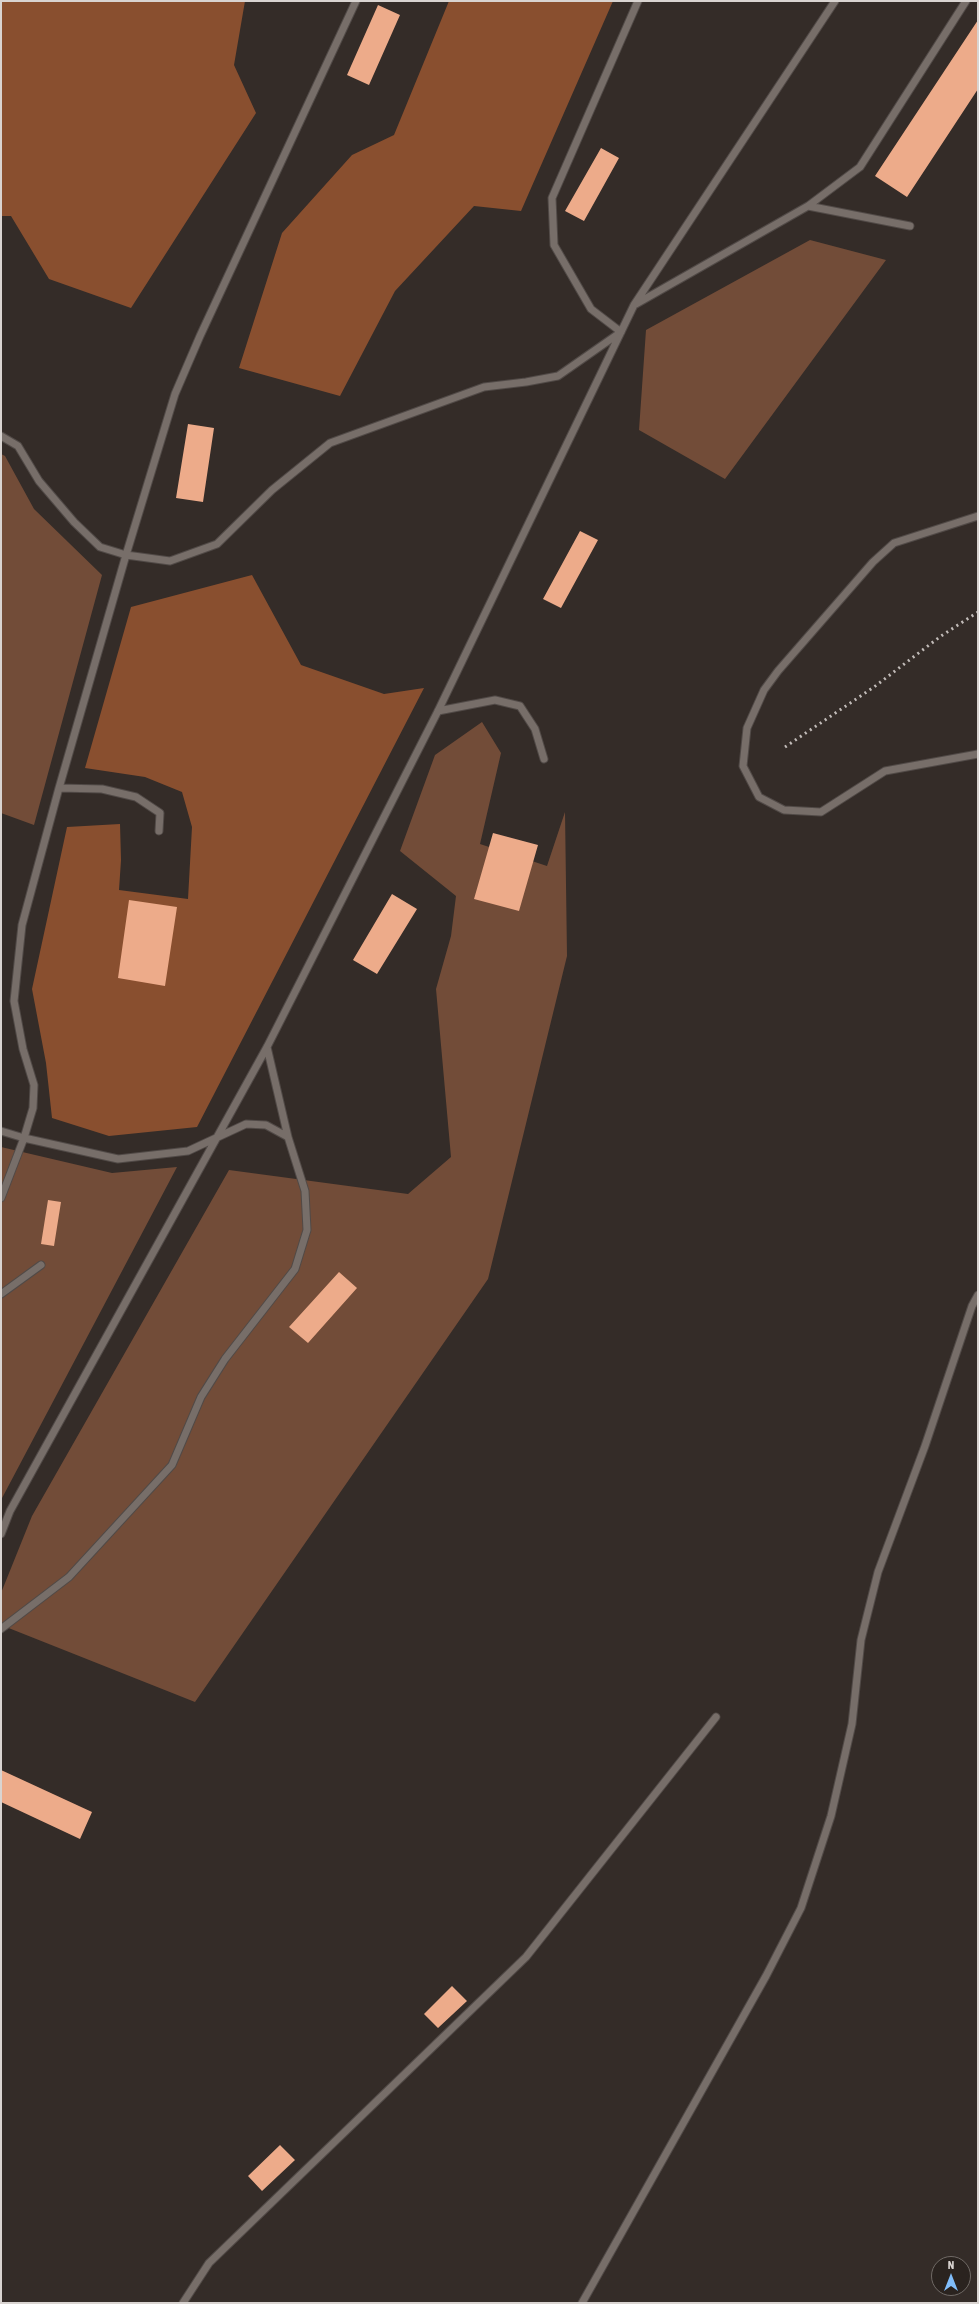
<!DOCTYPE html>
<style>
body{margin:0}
#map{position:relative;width:979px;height:2304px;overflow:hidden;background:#342c28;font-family:"Asap Condensed",sans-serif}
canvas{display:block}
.frame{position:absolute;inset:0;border:2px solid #d9d4d1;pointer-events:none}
.north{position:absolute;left:931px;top:2256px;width:40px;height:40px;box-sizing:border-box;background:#2a231f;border:1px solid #706a66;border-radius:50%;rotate:0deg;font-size:11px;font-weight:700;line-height:16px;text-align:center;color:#d9d4d1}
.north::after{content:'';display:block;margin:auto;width:14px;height:18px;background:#80bdfa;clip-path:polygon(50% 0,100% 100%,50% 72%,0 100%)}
</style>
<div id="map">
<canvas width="979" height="2304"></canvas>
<div class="frame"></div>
<div class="north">N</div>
</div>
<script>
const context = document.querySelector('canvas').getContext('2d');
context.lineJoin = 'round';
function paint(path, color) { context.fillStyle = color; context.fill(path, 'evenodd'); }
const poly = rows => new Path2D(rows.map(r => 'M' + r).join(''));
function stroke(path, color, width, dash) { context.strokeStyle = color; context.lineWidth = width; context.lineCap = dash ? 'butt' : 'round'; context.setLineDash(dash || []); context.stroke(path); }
paint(poly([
 [810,240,886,260,725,479,639,430,646,330],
 [1,454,5,456,34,509,102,575,34,825,1,813],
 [482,722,501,753,480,844,547,866,565,812,567,956,488,1279,195,1702,1,1625,1,1593,32,1516,229,1170,408,1194,451,1157,436,989,451,936,456,896,400,851,435,755],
 [1,1147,112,1173,177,1167,1,1500]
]), '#724c38');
paint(poly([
 [1,1,245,1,234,65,256,113,131,308,49,279,11,216,1,216],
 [449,1,613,1,521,211,474,206,395,291,340,396,239,368,282,233,352,155,394,135],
 [252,575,301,665,384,694,424,688,197,1127,109,1136,52,1118,46,1063,32,989,67,827,120,824,121,860,119,890,188,899,192,827,182,792,145,777,85,768,131,607]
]), '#894f2f');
paint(poly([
 [378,5,400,15,369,85,347,75],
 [978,20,978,89,907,197,875,176],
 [601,148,619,158,584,221,565,211],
 [188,424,214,428,203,502,176,498],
 [580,531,598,540,561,608,543,599],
 [493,833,538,845,519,911,474,899],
 [392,894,417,909,377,974,353,960],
 [129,900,177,907,165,986,118,978],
 [48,1200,61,1202,54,1246,41,1244],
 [339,1272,357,1288,308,1343,289,1327],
 [1,1770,92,1812,80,1839,1,1802],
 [452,1986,467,2001,438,2028,424,2014],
 [280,2145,295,2160,262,2191,248,2176]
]), '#edab8a');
const lane = poly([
 [808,206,860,167,966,1],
 [636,304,808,206,910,226],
 [1,436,18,446,39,481,74,522,100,547,126,555,170,561,217,544,272,490,330,443,484,387,526,382,558,376,621,332,591,309,554,245,552,198,638,1],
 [978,516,894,543,873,562,778,671,764,690,747,728,743,766,759,797,784,810,821,812,885,771,978,754],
 [438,711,495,700,520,706,535,729,544,759],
 [59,788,126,555,175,394,200,336,356,1],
 [1,1131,24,1138,33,1108,34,1085,23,1049,14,1001,22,925,59,788,102,789,136,797,160,813,159,831],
 [1,1198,24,1138,118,1159,188,1151,246,1124,266,1125,288,1137],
 [1,1294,41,1265],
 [1,1534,10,1511,267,1047,438,711,634,305,835,1],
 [1,1629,69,1577,172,1465,201,1397,225,1359,295,1269,307,1230,305,1191,288,1137,267,1047],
 [183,2303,209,2263,526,1957,716,1717],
 [582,2303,766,1976,801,1908,831,1816,852,1724,861,1640,878,1572,925,1446,972,1306,978,1295]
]);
stroke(lane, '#514a47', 9);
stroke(lane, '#776e69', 7);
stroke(poly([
 [785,747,874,687,941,636,978,612]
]), '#c2bcb9', 3, [2, 4]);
</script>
